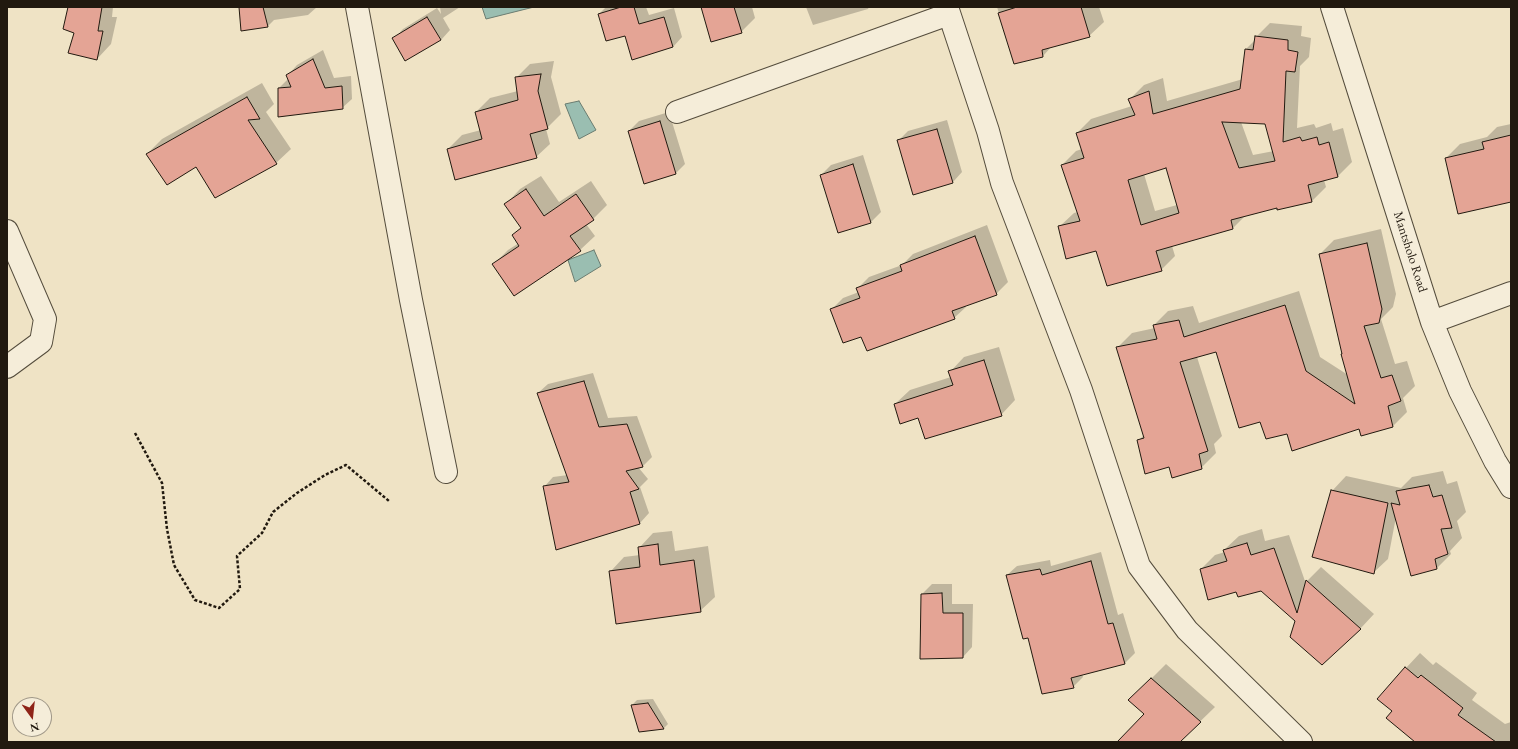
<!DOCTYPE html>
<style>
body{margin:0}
#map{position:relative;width:1518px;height:749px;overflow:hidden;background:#efe3c5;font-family:"EB Garamond",serif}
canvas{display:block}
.frame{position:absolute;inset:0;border:8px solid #21190f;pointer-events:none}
.north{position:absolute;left:12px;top:697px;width:40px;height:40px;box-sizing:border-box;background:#f5edd9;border:1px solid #a09888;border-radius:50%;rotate:165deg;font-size:11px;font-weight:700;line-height:16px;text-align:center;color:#21190f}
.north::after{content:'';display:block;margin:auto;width:14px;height:18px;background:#8f2418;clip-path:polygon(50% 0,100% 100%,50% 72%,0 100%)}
</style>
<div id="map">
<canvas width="1518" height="749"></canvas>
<div class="frame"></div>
<div class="north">N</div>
</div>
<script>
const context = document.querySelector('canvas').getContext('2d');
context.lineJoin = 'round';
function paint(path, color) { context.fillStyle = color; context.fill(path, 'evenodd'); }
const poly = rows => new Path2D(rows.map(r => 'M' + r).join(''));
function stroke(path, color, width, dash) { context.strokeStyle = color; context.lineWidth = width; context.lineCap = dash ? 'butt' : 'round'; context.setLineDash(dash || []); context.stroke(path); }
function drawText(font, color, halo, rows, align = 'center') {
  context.font = font + ' "EB Garamond",serif'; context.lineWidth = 4; context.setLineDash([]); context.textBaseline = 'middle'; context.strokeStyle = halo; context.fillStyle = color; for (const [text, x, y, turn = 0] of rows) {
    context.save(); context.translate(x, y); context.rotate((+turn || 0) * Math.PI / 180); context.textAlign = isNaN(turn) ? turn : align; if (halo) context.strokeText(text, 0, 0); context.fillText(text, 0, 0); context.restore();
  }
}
const water = poly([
 [482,7,534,7,486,19,482,7],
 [579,101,596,130,579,139,565,104,579,101],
 [594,250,601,266,575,282,568,260,594,250]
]);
paint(water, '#9abeb1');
stroke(water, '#6a7c70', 1);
paint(poly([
 [70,7,113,7,112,17,117,17,111,44,97,59,75,32],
 [240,7,317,7,308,15,274,20,268,26,242,30],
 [440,7,460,7,443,18,450,30,441,40,394,39,403,29,437,8,441,14],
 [606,7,646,7,649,15,674,8,682,37,673,47,625,34,599,14],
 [702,7,752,7,755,18,741,32],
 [806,7,869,7,868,9,813,25],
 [997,7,1099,7,1104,22,1089,36,1052,46,1043,56,1015,63],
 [1270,23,1302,26,1301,36,1311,38,1309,57,1300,66,1297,128,1314,124,1316,128,1331,123,1333,131,1343,128,1352,162,1338,176,1324,180,1326,187,1312,201,1277,207,1246,215,1233,228,1172,246,1175,256,1161,270,1097,250,1059,227,1074,213,1078,212,1062,165,1076,151,1082,149,1077,133,1091,119,1132,106,1130,99,1144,85,1163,78,1167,101,1243,79,1246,49,1255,40,1256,37],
 [1241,122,1266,123,1274,151,1253,155],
 [1167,166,1177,205,1155,211,1144,174],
 [323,50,334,78,351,76,352,99,342,108,279,88,289,78,288,75,297,65],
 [554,61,551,77,561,114,546,129,550,144,536,157,448,149,462,135,481,130,476,112,490,98,518,91,516,78,530,64],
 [262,83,274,104,266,112,291,149,276,163,197,166,147,154,162,139],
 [669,112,685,164,675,174,629,131,639,121],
 [947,120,962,172,953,182,898,141,908,131],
 [1511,124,1511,201,1446,158,1460,144,1487,137,1497,127],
 [863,155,881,212,871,222,839,232,821,175,831,165],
 [541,176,559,202,591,181,607,205,593,219,586,224,595,236,580,250,494,264,508,250,519,243,513,235,522,227,506,204,520,189],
 [987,225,1008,282,996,294,966,305,966,307,954,318,862,335,831,310,843,298,859,292,857,289,869,277,902,265,913,254],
 [1381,229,1396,294,1393,307,1381,319,1395,364,1407,361,1415,386,1403,398,1407,412,1393,426,1287,433,1261,421,1217,351,1197,357,1222,436,1214,444,1216,453,1201,468,1169,466,1138,441,1144,435,1118,347,1132,333,1155,328,1154,325,1168,311,1193,306,1199,323,1299,291,1320,357,1348,375,1320,254,1334,240],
 [999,347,1015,400,1001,415,919,417,895,404,910,390,951,377,950,372,964,357],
 [593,373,608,418,637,416,652,457,643,466,638,467,648,479,640,487,649,513,640,523,544,487,553,477,568,475,538,393,548,384],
 [1443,471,1447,484,1457,481,1466,512,1457,521,1462,538,1450,551,1451,554,1437,568,1396,517,1388,559,1373,573,1332,491,1346,476,1401,488,1412,477],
 [1262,529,1265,541,1289,535,1306,584,1307,581,1321,567,1374,614,1360,629,1296,621,1262,590,1237,591,1201,569,1215,555,1225,552,1224,550,1239,536],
 [672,531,675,551,708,546,715,597,700,611,610,572,624,557,640,555,639,548,653,533],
 [1101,552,1118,615,1123,613,1135,653,1125,663,1082,674,1083,677,1073,687,1029,637,1007,575,1017,566,1050,560,1051,566],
 [932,584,952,584,952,604,973,604,972,647,963,657,922,594],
 [1420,653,1433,665,1436,662,1477,693,1472,700,1505,724,1511,722,1511,742,1417,742,1394,711,1406,668],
 [1166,664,1215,707,1179,742,1133,742,1145,714,1144,686],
 [653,699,668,724,663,729,632,705,637,700]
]), '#0003');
const building = poly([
 [68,7,102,7,98,31,103,31,97,60,68,53,74,33,63,29,68,7],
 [239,7,263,7,268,27,241,31,239,7],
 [621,7,634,7,639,24,664,17,673,47,632,60,625,36,606,41,598,14,621,7],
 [701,7,734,7,742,33,711,42,701,7],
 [1017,7,1081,7,1090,37,1042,50,1043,57,1014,64,998,13,1017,7],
 [427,17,441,40,405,61,392,38,427,17],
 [1255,36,1288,40,1288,50,1298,52,1295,72,1286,71,1283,142,1300,137,1302,141,1317,137,1319,145,1329,142,1338,177,1308,185,1312,202,1277,210,1277,208,1231,220,1233,229,1156,251,1162,271,1107,286,1096,251,1066,259,1058,226,1080,221,1061,165,1084,158,1076,133,1135,115,1128,99,1149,91,1153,114,1240,89,1245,49,1253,50,1255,36],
 [1222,122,1265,124,1275,161,1239,168,1222,122],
 [1166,168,1179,213,1141,225,1128,180,1166,168],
 [313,59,325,88,342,86,343,109,278,117,278,88,291,87,286,75,313,59],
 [541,74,538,91,548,129,530,134,537,158,455,180,447,149,482,139,475,112,518,100,515,77,541,74],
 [247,97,260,119,248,120,277,164,215,198,196,167,167,185,146,154,247,97],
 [660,121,676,174,644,184,628,131,660,121],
 [937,129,953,183,913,195,897,140,937,129],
 [1511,135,1511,202,1458,214,1445,158,1484,149,1482,142,1511,135],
 [853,164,871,223,838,233,820,175,853,164],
 [526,189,544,216,576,194,594,220,570,236,581,251,514,296,492,264,519,246,512,235,521,228,504,204,526,189],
 [975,236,997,295,952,311,955,319,867,351,861,337,843,343,830,309,860,298,856,288,902,271,900,265,975,236],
 [1367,243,1382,309,1379,323,1364,326,1381,378,1392,375,1401,401,1388,406,1393,427,1361,436,1359,429,1292,451,1287,434,1266,439,1260,422,1239,428,1216,352,1180,362,1208,451,1199,454,1202,469,1172,478,1169,467,1145,474,1137,440,1144,438,1116,347,1157,339,1153,325,1179,320,1184,337,1285,305,1306,371,1355,404,1341,354,1342,354,1319,254,1367,243],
 [984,360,1002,416,925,439,918,418,900,424,894,404,953,385,948,371,984,360],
 [584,381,599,427,627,424,643,467,626,471,639,489,630,492,640,524,556,550,543,486,569,482,537,393,584,381],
 [1429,485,1433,497,1442,495,1452,528,1441,529,1448,554,1435,559,1437,569,1411,576,1391,503,1400,505,1396,491,1429,485],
 [1331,490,1388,503,1374,574,1312,557,1331,490],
 [1247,543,1251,555,1274,548,1297,613,1306,580,1361,629,1322,665,1290,637,1295,621,1261,591,1238,597,1236,592,1208,600,1200,569,1227,561,1223,550,1247,543],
 [658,544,660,565,694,560,701,612,616,624,609,571,640,567,638,547,658,544],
 [1091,561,1108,624,1113,623,1125,664,1071,678,1074,688,1042,694,1028,638,1023,639,1006,575,1040,569,1042,575,1091,561],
 [942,593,943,613,963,613,963,658,920,659,921,594,942,593],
 [1405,667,1418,678,1421,675,1463,708,1458,715,1496,742,1415,742,1386,718,1392,711,1377,699,1405,667],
 [1151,678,1201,722,1180,742,1117,742,1144,714,1128,700,1151,678],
 [648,703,664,729,639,732,631,705,648,703]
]);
paint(building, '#e4a495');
stroke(building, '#21190f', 1);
const minor = poly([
 [357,7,411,300,446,472],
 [947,7,988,131,1002,183,1081,390,1139,566,1187,630,1301,742],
 [1332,7,1432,322,1460,391,1495,461,1511,487],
 [677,112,949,14],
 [7,231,45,319,41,342,7,367],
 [1432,322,1511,293]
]);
stroke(minor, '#544c3c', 24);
stroke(poly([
 [135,433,162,483,167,529,174,565,195,600,219,608,240,589,237,556,262,533,273,512,297,493,325,475,346,465,389,501]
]), '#21190f', 2.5, [3, 2]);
stroke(minor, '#f5edd9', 22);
drawText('13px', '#21190f', '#f5edd9', [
 ["Mantsholo Road",1410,252,72]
]);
</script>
